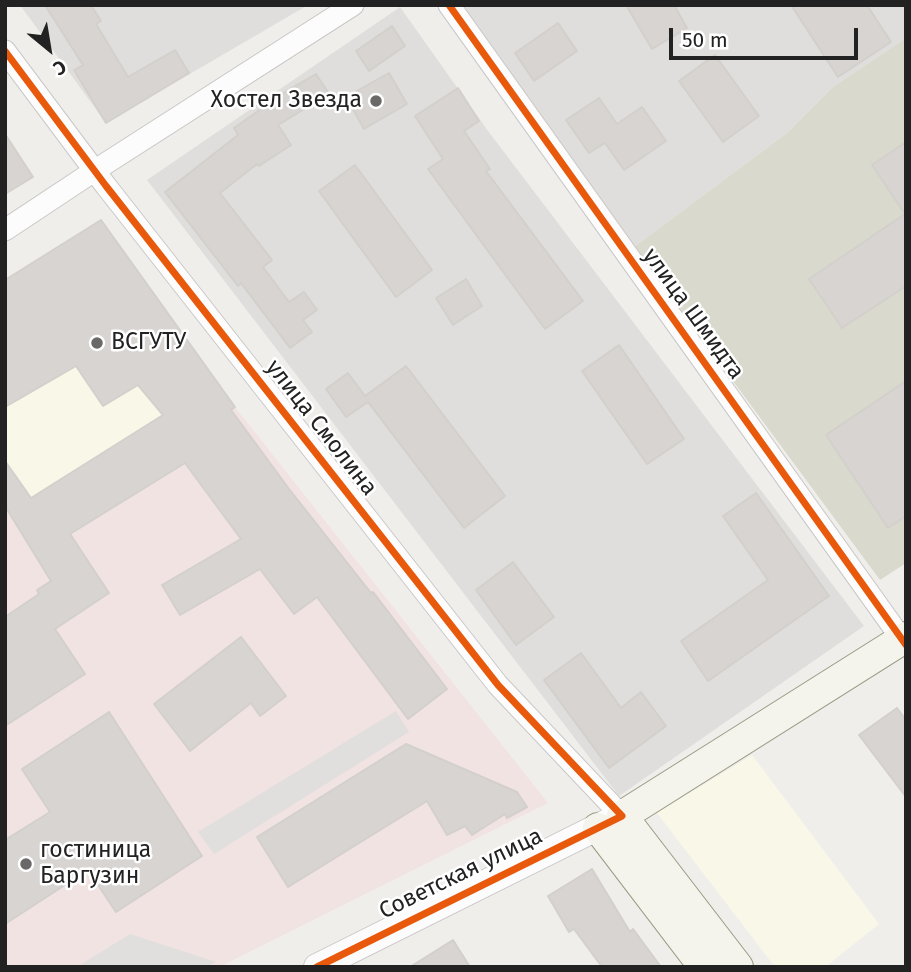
<!DOCTYPE html>
<meta charset="utf-8">
<style>
body{margin:0}
#map{position:relative;width:911px;height:972px;overflow:hidden;background:#f0eeeb;font-family:"Fira Sans",sans-serif}
canvas{display:block}
.frame{position:absolute;inset:0;border:7px solid #222;pointer-events:none}
.north{position:absolute;left:14px;top:14px;width:70px;height:70px;-webkit-text-stroke:5px #fff;paint-order:stroke;rotate:150deg;font-size:19px;font-weight:700;line-height:28px;text-align:center;color:#222}
.north::after{content:'';display:block;margin:auto;width:24px;height:32px;background:#222;clip-path:polygon(50% 0,100% 100%,50% 72%,0 100%)}
.scale{position:absolute;left:669px;top:28px;width:189px;height:32px;box-sizing:border-box;border:4px solid #222;border-top:0;padding-left:9px;font-size:21px;line-height:24px;white-space:nowrap;color:#222;-webkit-text-stroke:5px #fff;paint-order:stroke}
</style>
<div id="map">
<canvas width="911" height="972"></canvas>
<div class="frame"></div>
<div class="north">С</div>
<div class="scale">50 m</div>
</div>
<script>
const context = document.querySelector('canvas').getContext('2d');
context.lineJoin = 'round';
function paint(path, color) { context.fillStyle = color; context.fill(path, 'evenodd'); }
const poly = rows => new Path2D(rows.map(r => 'M' + r).join(''));
function stroke(path, color, width, dash) { context.strokeStyle = color; context.lineWidth = width; context.lineCap = dash ? 'butt' : 'round'; context.setLineDash(dash || []); context.stroke(path); }
function drawText(font, color, halo, rows, align = 'center') {
  context.font = font + ' "Fira Sans",sans-serif'; context.lineWidth = 5; context.setLineDash([]); context.textBaseline = 'middle'; context.strokeStyle = halo; context.fillStyle = color; for (const [text, x, y, turn = 0] of rows) {
    context.save(); context.translate(x, y); context.rotate((+turn || 0) * Math.PI / 180); context.textAlign = isNaN(turn) ? turn : align; if (halo) context.strokeText(text, 0, 0); context.fillText(text, 0, 0); context.restore();
  }
}
paint(poly([
 [20,5,308,5,106,123],
 [462,5,906,5,906,38,833,87,787,133,634,247],
 [400,7,488,131,864,626,619,796,147,180]
]), '#dfdedc');
paint(poly([
 [235,407,548,803,219,967,5,967,5,511,8,511,186,443]
]), '#f1e3e1');
paint(poly([
 [101,220,186,443,178,468,36,556,9,512,5,511,5,280],
 [752,755,879,924,825,967,775,967,657,813]
]), '#f8f7e8');
paint(poly([
 [906,38,906,563,880,580,634,247,787,133,833,87]
]), '#d9d9cd');
paint(poly([
 [396,711,409,732,214,854,198,832],
 [130,934,216,962,207,967,77,967]
]), '#e0dfde');
const building = poly([
 [45,5,91,5,101,21,96,24,128,77,175,50,189,73,106,123,74,70,83,65,45,5],
 [626,5,674,5,687,28,652,49,626,5],
 [791,5,867,5,891,42,838,77,791,5],
 [558,23,577,51,534,81,515,53,558,23],
 [392,26,405,46,369,71,356,51,392,26],
 [715,55,759,116,723,142,679,81,715,55],
 [389,73,407,104,364,129,346,97,389,73],
 [316,74,329,94,278,125,291,145,259,166,257,164,220,193,272,260,263,267,289,302,304,292,317,310,303,320,312,332,290,348,241,283,238,286,165,192,238,135,234,128,285,92,316,74],
 [458,88,479,121,464,131,490,169,486,171,583,301,545,329,428,169,443,159,415,116,458,88],
 [599,98,617,124,642,107,666,141,624,170,605,143,589,153,566,120,599,98],
 [5,134,33,177,5,194,5,134],
 [906,142,906,286,842,328,809,279,905,214,872,165,906,142],
 [355,165,432,270,396,297,319,191,355,165],
 [101,220,235,407,231,410,289,489,371,593,373,592,447,689,408,719,317,597,294,614,260,569,180,615,162,585,241,539,185,463,70,534,109,593,55,629,85,674,5,726,5,617,39,594,37,590,51,581,5,506,5,461,31,498,163,415,138,385,103,406,76,366,5,407,5,280,101,220],
 [466,279,482,306,453,325,436,298,466,279],
 [619,345,684,439,647,464,582,371,619,345],
 [406,366,505,496,464,528,368,402,346,417,326,389,348,373,365,396,406,366],
 [906,381,906,516,888,528,826,435,906,381],
 [756,493,829,596,708,681,681,641,768,580,723,516,756,493],
 [513,562,554,617,516,645,476,590,513,562],
 [241,637,286,696,260,716,251,703,190,751,154,704,241,637],
 [581,653,621,708,641,692,666,726,609,768,544,680,581,653],
 [897,708,906,720,906,797,859,735,897,708],
 [109,712,202,856,116,912,88,870,5,924,5,840,50,812,22,769,109,712],
 [406,744,517,792,527,807,507,818,505,814,472,835,465,826,447,835,427,801,288,887,257,837,406,744],
 [592,869,630,932,633,929,661,967,602,967,574,929,569,932,548,896,592,869],
 [453,940,470,967,410,967,453,940]
]);
paint(building, '#d7d4d2');
stroke(building, '#d3d0cc', 2);
const minor = poly([
 [449,5,906,645],
 [5,51,106,186,498,685,622,816],
 [5,230,94,171,353,5]
]);
const tertiary = poly([
 [317,967,616,818]
]);
const secondary = poly([
 [598,828,704,967],
 [738,967,622,816,906,637]
]);
stroke(minor, '#c9c8c7', 23);
stroke(tertiary, '#c9c8c7', 28);
stroke(secondary, '#999a82', 32);
stroke(minor, '#fdfcfc', 21);
stroke(tertiary, '#fdfcfc', 26);
stroke(secondary, '#f4f4ed', 30);
stroke(poly([
 [449,5,906,645],
 [5,51,106,186,498,685,622,816,317,967]
]), '#e8590c', 7);
for (const [x, y, r, color] of [
 [376,101,7,"#6a6968"],
 [97,343,7,"#6a6968"],
 [26,864,7,"#6a6968"]
]) { const dot = new Path2D(); dot.arc(x, y, r, 0, 2 * Math.PI); context.fillStyle = color; context.fill(dot); stroke(dot, '#fff', 2.5); }
drawText('23px', '#222', '#fff', [
 ["Хостел Звезда",362,101,"right"],
 ["ВСГУТУ",111,343],
 ["гостиница",40,851],
 ["Баргузин",40,877]
], 'left');
drawText('23px', '#222', '#fff', [
 ["улица Шмидта",693,314,54],
 ["улица Смолина",321,428,52],
 ["Советская улица",461,874,-26]
]);
</script>
